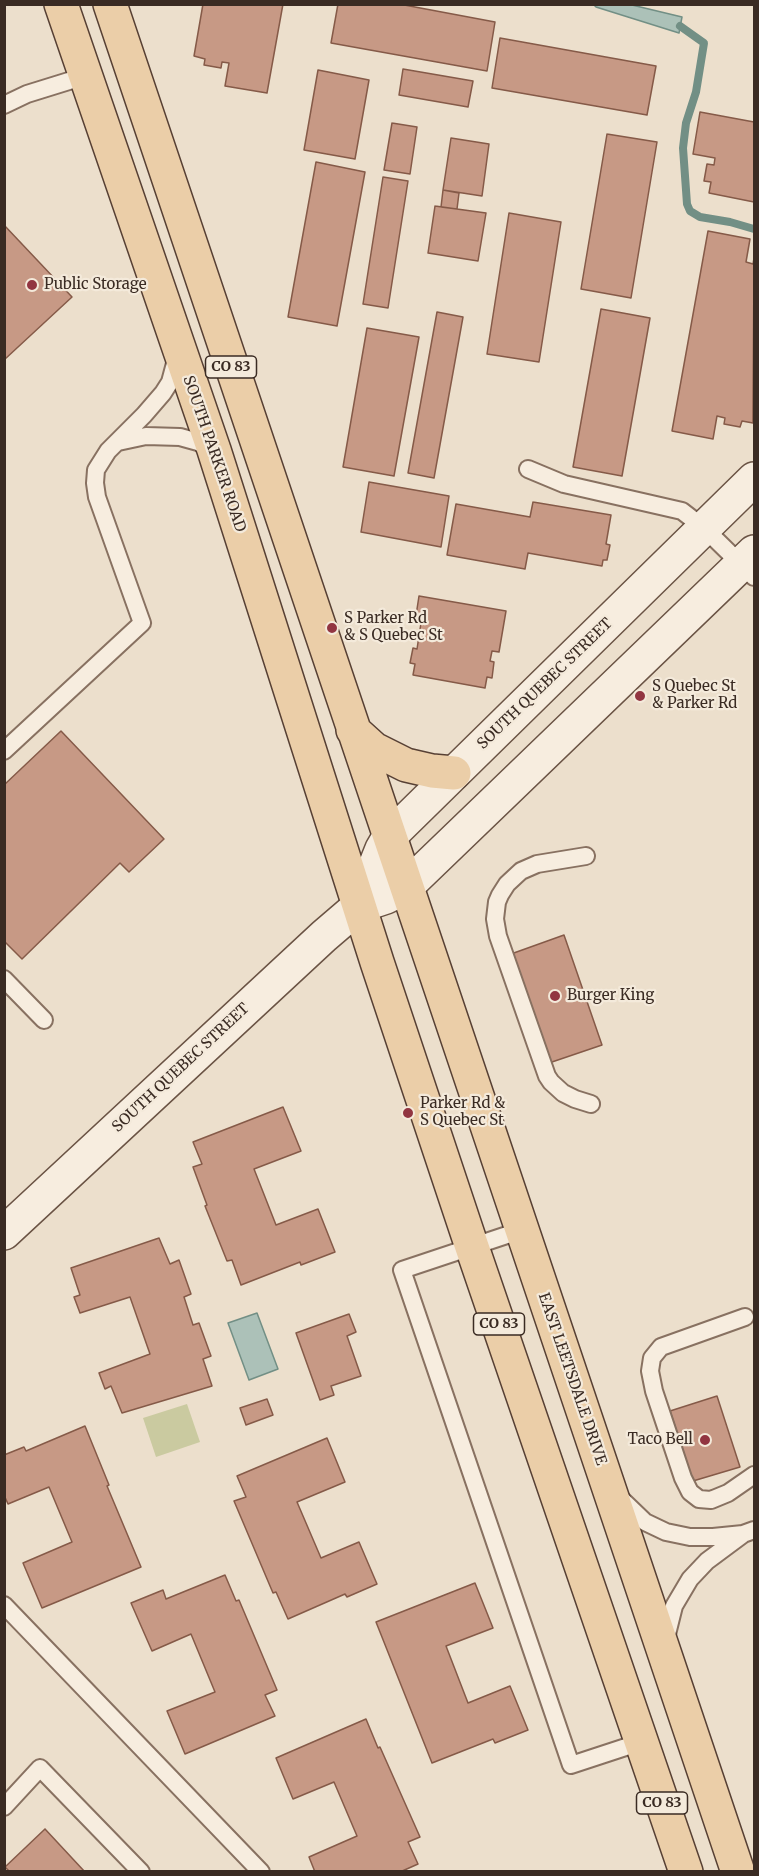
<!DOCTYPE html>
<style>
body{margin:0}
#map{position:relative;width:759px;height:1876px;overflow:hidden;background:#ecdfcc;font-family:Merriweather,serif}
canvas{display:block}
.frame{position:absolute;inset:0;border:6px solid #3a2b23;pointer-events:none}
</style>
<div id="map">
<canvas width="759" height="1876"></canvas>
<div class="frame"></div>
</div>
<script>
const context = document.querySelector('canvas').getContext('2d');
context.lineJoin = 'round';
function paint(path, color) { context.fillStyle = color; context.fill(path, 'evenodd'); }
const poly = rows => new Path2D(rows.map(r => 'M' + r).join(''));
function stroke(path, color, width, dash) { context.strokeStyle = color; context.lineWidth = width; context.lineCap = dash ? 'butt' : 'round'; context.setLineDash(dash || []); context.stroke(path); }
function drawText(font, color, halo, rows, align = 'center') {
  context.font = font + ' Merriweather,serif'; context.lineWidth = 4.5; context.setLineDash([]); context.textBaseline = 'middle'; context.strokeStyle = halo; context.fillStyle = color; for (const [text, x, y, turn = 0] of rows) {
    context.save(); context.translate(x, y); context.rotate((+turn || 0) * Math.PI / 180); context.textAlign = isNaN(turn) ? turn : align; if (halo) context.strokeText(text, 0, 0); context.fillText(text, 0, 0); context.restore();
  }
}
paint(poly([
 [187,1404,200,1442,156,1457,143,1418]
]), '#cacaa0');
const water = poly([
 [594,5,632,5,682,17,679,33,596,7,594,5],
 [257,1313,278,1369,249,1380,228,1323,257,1313]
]);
paint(water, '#acc1b8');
stroke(water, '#728f85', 1.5);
stroke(poly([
 [680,26,704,43,696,92,686,123,683,148,687,204,690,211,700,217,730,222,754,229]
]), '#728f85', 8);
const building = poly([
 [203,4,283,4,267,93,225,86,229,63,222,62,221,68,204,65,205,59,194,56,203,4],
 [338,4,399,4,495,22,487,71,331,43,338,4],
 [500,38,656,66,647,115,492,88,500,38],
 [403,69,473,81,468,107,399,95,403,69],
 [318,70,369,80,355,159,304,150,318,70],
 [700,112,754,122,754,202,709,193,711,182,704,181,707,164,714,165,715,158,693,154,700,112],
 [392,123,417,127,410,174,384,170,392,123],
 [607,134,657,142,631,298,581,289,607,134],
 [451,138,489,144,482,196,443,190,451,138],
 [316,162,365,172,337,326,288,317,316,162],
 [383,177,408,181,388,308,363,304,383,177],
 [443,190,459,193,457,209,441,207,443,190],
 [435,206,486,213,478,261,428,253,435,206],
 [509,213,561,222,539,362,487,354,509,213],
 [4,225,72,297,4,360,4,225],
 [708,231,750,239,746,262,753,264,754,258,753,423,742,421,740,427,724,424,725,418,717,416,713,439,672,431,708,231],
 [601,309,650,318,622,476,573,467,601,309],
 [437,312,463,317,434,478,408,473,437,312],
 [367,328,419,337,394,476,343,467,367,328],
 [369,482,449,496,441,547,361,532,369,482],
 [533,502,611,515,606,544,610,545,607,560,603,560,602,566,528,553,525,569,447,555,456,504,530,517,533,502],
 [419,596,506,611,499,652,492,651,490,661,494,662,492,678,487,677,485,688,413,675,415,664,410,663,413,648,417,649,421,623,415,622,419,596],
 [61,731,164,839,129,872,120,863,22,959,4,941,4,785,61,731],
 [564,935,602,1045,549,1063,511,954,564,935],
 [283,1107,301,1151,254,1169,276,1225,318,1209,335,1252,301,1265,300,1262,241,1285,232,1260,227,1261,205,1206,207,1205,193,1167,202,1164,193,1142,283,1107],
 [159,1238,170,1264,179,1260,191,1294,184,1297,193,1325,199,1323,211,1356,203,1359,212,1386,122,1413,111,1386,105,1389,99,1373,150,1354,130,1297,80,1313,74,1297,80,1295,71,1268,159,1238],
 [349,1314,356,1332,347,1336,361,1376,331,1386,334,1395,320,1400,296,1333,349,1314],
 [717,1396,740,1467,693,1481,670,1411,717,1396],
 [267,1399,273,1415,246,1425,240,1408,267,1399],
 [85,1426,109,1485,107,1486,141,1567,42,1608,23,1563,72,1542,49,1487,8,1504,4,1495,4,1455,24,1447,26,1451,85,1426],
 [327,1438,345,1482,297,1502,321,1558,359,1542,377,1584,347,1597,345,1594,288,1619,276,1592,273,1593,234,1501,246,1497,237,1476,327,1438],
 [225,1575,236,1601,239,1600,277,1690,265,1695,275,1716,185,1754,167,1711,215,1692,191,1634,152,1651,131,1603,163,1590,166,1599,225,1575],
 [475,1583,493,1628,446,1646,468,1703,510,1686,528,1730,495,1743,493,1739,432,1763,376,1622,475,1583],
 [366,1719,378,1748,380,1747,420,1837,408,1842,418,1864,400,1872,315,1872,309,1857,357,1836,334,1782,293,1799,276,1758,366,1719],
 [45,1829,85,1872,10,1872,5,1867,45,1829]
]);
paint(building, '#c79985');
stroke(building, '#855a48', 1.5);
const lane = poly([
 [4,105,27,94,85,76],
 [118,442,146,436,180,437,198,442,212,449],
 [528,469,564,484,682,511,704,528,754,577],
 [4,751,142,623,97,497,95,483,96,470,108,451,144,415,163,393,170,382,177,356],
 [586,856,537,864,521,871,507,884,500,895,497,902,495,919,498,936,547,1076,551,1082,563,1093,575,1099,591,1104],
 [4,979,44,1020],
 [522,1230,402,1270,571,1765,641,1742],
 [745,1317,661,1347,652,1358,650,1371,654,1391,683,1478,690,1492,699,1499,711,1500,728,1493,754,1475],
 [619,1497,645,1522,666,1532,690,1537,713,1537,743,1534,754,1530],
 [4,1605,261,1872],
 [666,1638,674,1606,690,1579,707,1561,742,1535],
 [4,1807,40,1768,141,1872]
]);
const secondary = poly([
 [359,906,382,849,389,837,754,479],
 [4,1233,324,936,359,906,386,897,406,887,754,552]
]);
const primary = poly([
 [61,4,214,450,377,962,472,1247,686,1872],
 [110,4,738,1872],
 [353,730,374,749,406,765,432,771,454,773]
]);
stroke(lane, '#887161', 20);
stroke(secondary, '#6a5344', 36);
stroke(primary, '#574034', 36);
stroke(lane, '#f7eddf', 16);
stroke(secondary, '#f7eddf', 33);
stroke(primary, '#ebcea8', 33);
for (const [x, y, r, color] of [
 [32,285,6,"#923541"],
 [332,628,6,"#923541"],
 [640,696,6,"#923541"],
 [555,996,6,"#923541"],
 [408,1113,6,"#923541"],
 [705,1440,6,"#923541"]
]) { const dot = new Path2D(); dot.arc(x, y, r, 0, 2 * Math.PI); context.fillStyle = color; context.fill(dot); stroke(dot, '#f4eadb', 2); }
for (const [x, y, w] of [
 [231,367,51],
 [499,1324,51],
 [662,1803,51]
]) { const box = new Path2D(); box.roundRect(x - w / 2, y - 11, w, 22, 4.5); context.fillStyle = '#f4eadb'; context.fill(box); stroke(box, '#3a2b23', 1.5); }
drawText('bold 14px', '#3a2b23', null, [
 ["CO 83",231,367],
 ["CO 83",499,1324],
 ["CO 83",662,1803]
]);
drawText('15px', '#3a2b23', '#f4eadb', [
 ["Public Storage",44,285],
 ["S Parker Rd",344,619],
 ["& S Quebec St",344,636],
 ["S Quebec St",652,687],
 ["& Parker Rd",652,704],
 ["Burger King",567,996],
 ["Parker Rd &",420,1104],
 ["S Quebec St",420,1121],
 ["Taco Bell",693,1440,"right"]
], 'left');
drawText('15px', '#3a2b23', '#f4eadb', [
 ["SOUTH PARKER ROAD",214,454,71],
 ["SOUTH QUEBEC STREET",545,684,-44],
 ["SOUTH QUEBEC STREET",181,1068,-43],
 ["EAST LEETSDALE DRIVE",572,1379,71]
]);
</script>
